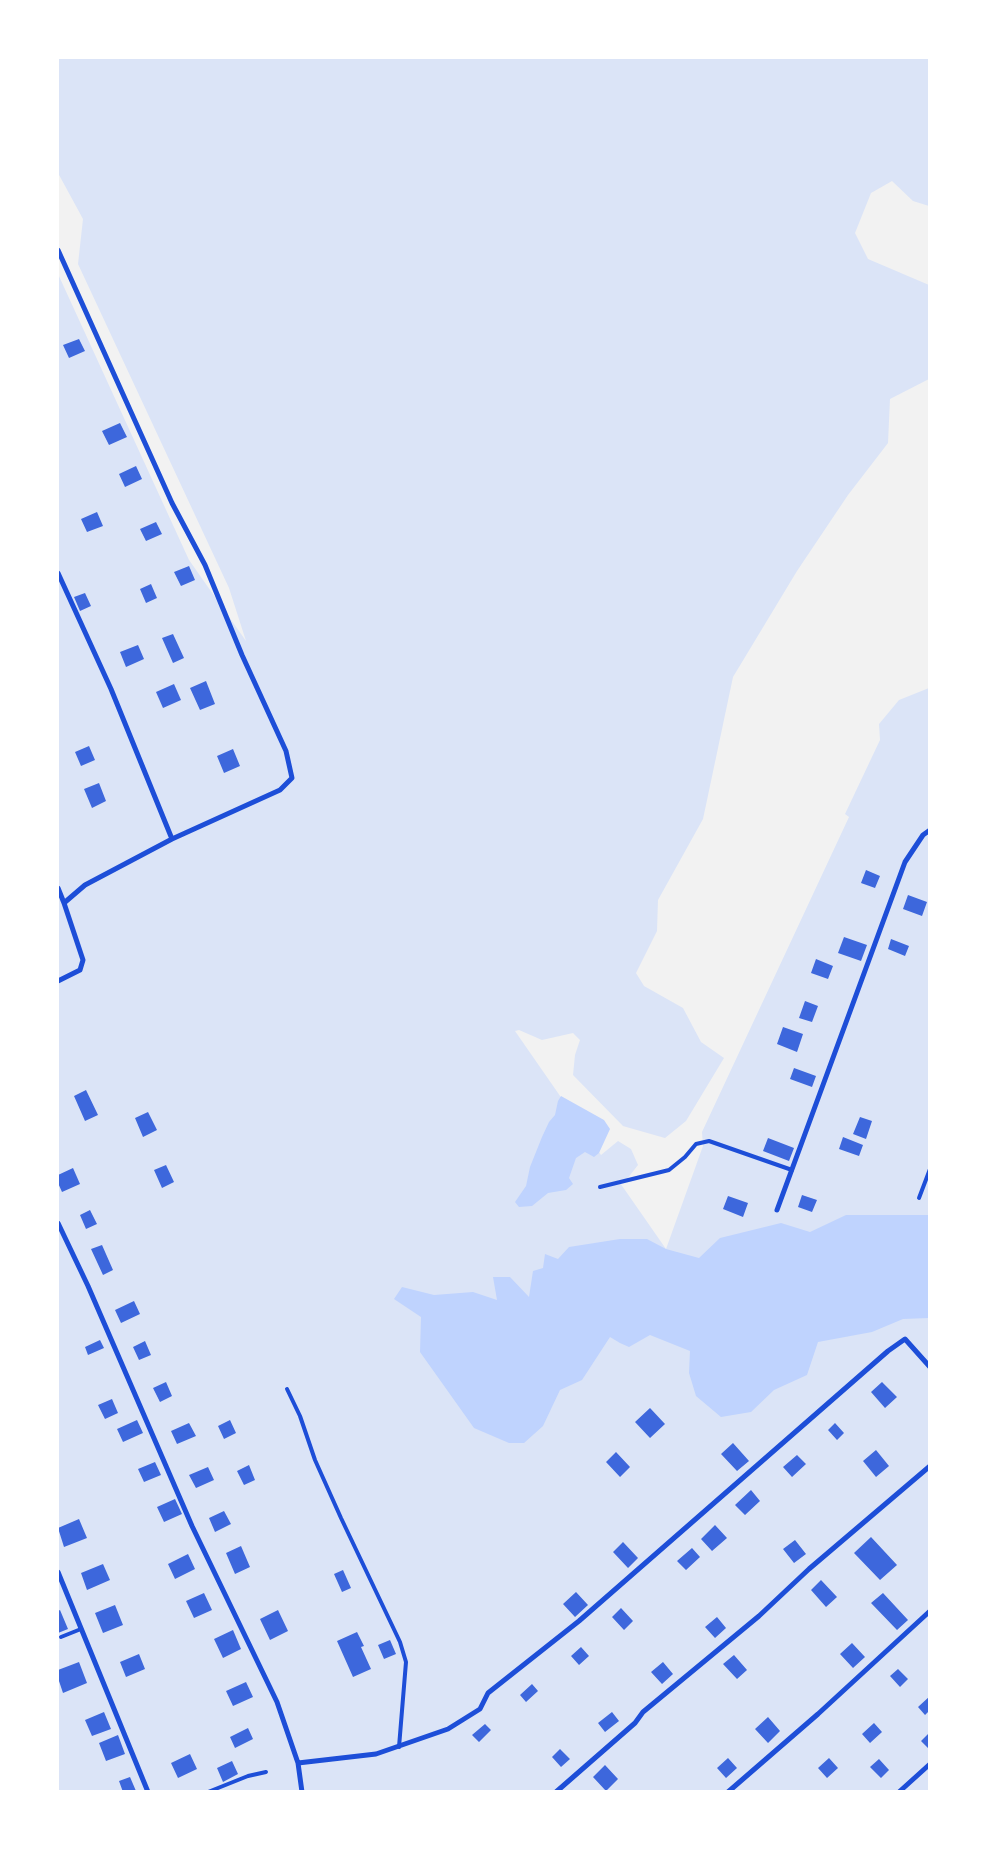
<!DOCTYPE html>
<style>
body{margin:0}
#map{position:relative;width:987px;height:1849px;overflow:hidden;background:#f2f2f2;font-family:Inter,sans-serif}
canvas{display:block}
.frame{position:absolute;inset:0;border:59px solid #fff;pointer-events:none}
</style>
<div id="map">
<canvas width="987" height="1849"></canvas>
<div class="frame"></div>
</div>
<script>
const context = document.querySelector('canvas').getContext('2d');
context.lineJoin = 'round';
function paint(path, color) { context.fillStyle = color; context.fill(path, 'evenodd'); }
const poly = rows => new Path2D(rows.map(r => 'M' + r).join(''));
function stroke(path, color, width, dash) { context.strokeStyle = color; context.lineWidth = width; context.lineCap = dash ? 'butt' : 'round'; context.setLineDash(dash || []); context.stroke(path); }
paint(poly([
 [58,58,929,58,929,206,913,201,892,181,871,193,855,233,868,259,929,285,929,379,890,399,888,443,848,495,797,571,733,677,703,819,658,900,657,931,636,973,644,986,683,1008,701,1042,724,1058,686,1121,665,1138,623,1126,573,1075,575,1055,580,1040,573,1033,542,1040,519,1030,515,1031,601,1155,618,1141,631,1149,638,1165,627,1179,618,1180,666,1249,703,1146,702,1132,849,817,845,814,880,740,879,724,899,700,929,688,929,1791,58,1791,58,274,189,560,246,641,229,588,78,264,83,219,58,173]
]), '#dbe4f7');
paint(poly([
 [561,1096,604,1120,610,1129,599,1153,594,1157,585,1152,576,1158,569,1178,573,1184,566,1190,548,1193,532,1206,519,1207,515,1202,526,1186,530,1167,542,1137,549,1122,555,1115,558,1101],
 [846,1215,929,1215,929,1318,903,1319,872,1332,818,1342,807,1375,774,1390,751,1412,721,1417,696,1396,689,1373,690,1351,650,1335,629,1347,620,1343,610,1337,582,1380,560,1390,543,1426,524,1443,509,1443,474,1428,420,1352,421,1317,394,1299,402,1287,434,1295,473,1292,497,1300,493,1277,510,1277,529,1297,533,1271,543,1268,545,1254,558,1259,569,1247,620,1239,647,1239,666,1249,699,1258,720,1238,781,1223,810,1232]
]), '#bfd3fe');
paint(poly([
 [79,339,85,351,69,358,63,345],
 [120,423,127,437,109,445,102,431],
 [136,466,142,479,125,487,119,474],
 [97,512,103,526,87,532,81,519],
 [156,522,162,534,146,541,140,529],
 [189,566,195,580,181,586,174,572],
 [151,584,157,598,146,603,140,589],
 [85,593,91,606,80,611,74,597],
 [173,634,184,658,173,663,162,638],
 [138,645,144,659,126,667,120,652],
 [206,681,215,704,200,710,190,688],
 [174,684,181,700,163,708,156,692],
 [89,746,95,760,81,766,75,752],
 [233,749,240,766,224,773,217,756],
 [99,783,106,801,92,808,84,789],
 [866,870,880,876,875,888,861,883],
 [908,895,927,902,922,916,903,909],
 [844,937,867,945,861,961,838,953],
 [891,939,909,946,905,956,888,949],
 [816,959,833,966,828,979,811,973],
 [805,1001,818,1006,812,1022,799,1018],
 [783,1027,803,1034,797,1052,777,1044],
 [794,1068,816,1076,812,1087,790,1079],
 [86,1090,98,1115,85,1121,74,1096],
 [148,1112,157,1130,143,1137,135,1118],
 [860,1117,872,1121,866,1139,853,1134],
 [843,1137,863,1145,859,1156,839,1149],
 [768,1138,794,1148,789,1161,763,1151],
 [166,1165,174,1182,162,1188,154,1170],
 [73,1168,80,1184,62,1192,58,1183,58,1175],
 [802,1195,817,1200,812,1212,798,1207],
 [728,1196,748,1203,743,1217,723,1209],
 [90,1210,97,1224,86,1229,80,1215],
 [102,1245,113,1270,103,1275,91,1249],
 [134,1301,140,1314,121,1323,115,1310],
 [100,1340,104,1348,88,1355,85,1347],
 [145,1341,151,1355,139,1360,133,1347],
 [166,1382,172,1396,160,1402,153,1388],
 [882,1382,897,1397,885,1408,871,1392],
 [112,1399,118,1413,105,1419,98,1405],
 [650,1408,665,1424,650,1438,635,1422],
 [137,1420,143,1433,123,1442,117,1429],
 [230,1420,236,1433,224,1439,218,1426],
 [189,1423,196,1436,177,1444,171,1431],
 [835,1423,844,1433,837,1440,828,1430],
 [733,1443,749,1461,737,1471,721,1454],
 [876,1450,889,1466,876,1477,863,1461],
 [616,1452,630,1467,620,1477,606,1462],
 [797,1455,806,1464,792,1477,783,1467],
 [155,1462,161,1475,144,1482,138,1469],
 [249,1465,255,1480,244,1485,237,1471],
 [208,1467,214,1480,196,1488,189,1475],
 [751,1490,760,1501,745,1515,735,1505],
 [175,1499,182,1514,164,1522,157,1507],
 [224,1511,231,1524,215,1532,209,1518],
 [79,1519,87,1538,64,1547,58,1528],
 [715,1525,727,1538,712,1551,701,1539],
 [871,1537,897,1565,880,1580,854,1553],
 [795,1540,806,1554,794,1563,783,1549],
 [623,1542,638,1558,628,1568,613,1552],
 [241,1546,250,1567,235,1574,226,1553],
 [692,1548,700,1557,686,1570,677,1561],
 [188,1554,195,1569,175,1579,168,1564],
 [103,1564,110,1580,87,1590,81,1573],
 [343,1570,351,1588,342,1592,334,1574],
 [821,1580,837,1597,826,1607,811,1590],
 [576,1592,588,1605,575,1617,563,1604],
 [204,1593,212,1610,194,1618,186,1601],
 [883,1593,908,1620,897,1630,871,1603],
 [115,1605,123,1625,103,1633,95,1613],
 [621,1608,633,1621,624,1630,612,1617],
 [60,1610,68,1629,58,1633,58,1611],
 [278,1610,288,1631,270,1640,260,1619],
 [717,1617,726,1628,715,1638,705,1627],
 [233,1630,241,1649,223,1658,214,1639],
 [357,1632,364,1646,361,1647,371,1669,353,1677,337,1641],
 [390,1640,396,1654,384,1659,378,1645],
 [852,1643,865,1657,853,1668,840,1654],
 [581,1647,589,1656,579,1665,571,1656],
 [139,1654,145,1669,126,1677,120,1662],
 [734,1655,747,1670,737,1679,723,1664],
 [79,1662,87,1683,63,1693,58,1678,58,1670],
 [663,1662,673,1674,662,1684,651,1672],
 [898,1669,908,1679,900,1687,890,1676],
 [246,1682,253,1697,233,1706,226,1691],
 [532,1684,538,1691,526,1702,520,1695],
 [930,1696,930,1710,925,1715,918,1707],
 [104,1712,111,1729,92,1736,85,1720],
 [612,1712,619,1721,605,1732,598,1723],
 [768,1717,780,1731,768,1743,755,1729],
 [874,1723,882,1732,870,1743,862,1734],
 [485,1724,491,1730,479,1742,472,1735],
 [248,1728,253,1739,235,1748,230,1737],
 [930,1732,930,1750,921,1741],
 [118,1735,125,1754,106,1761,99,1743],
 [560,1749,570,1759,561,1767,552,1757],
 [190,1754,197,1769,178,1778,171,1763],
 [728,1758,737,1768,726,1778,717,1768],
 [829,1758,838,1768,827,1778,818,1768],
 [879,1759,889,1770,881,1778,870,1767],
 [232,1761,238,1774,223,1782,217,1768],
 [605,1765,618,1779,606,1791,593,1777],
 [130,1777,136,1791,123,1792,119,1781]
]), '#3d67dc');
stroke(poly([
 [600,1187,669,1170,685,1157,696,1144,709,1141,792,1170],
 [919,1198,930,1169],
 [287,1389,300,1416,315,1460,341,1518,400,1642,406,1662,399,1747],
 [61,1637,81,1629],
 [208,1792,248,1776,266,1772]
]), '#1d4ed8', 4);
stroke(poly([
 [58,250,172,503,205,565,242,655,286,751,292,778,280,790,172,839,85,885,64,903],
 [58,573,111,689,172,839],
 [58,888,64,903,83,960,80,970,58,981],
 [777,1210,905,862,923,835,930,830],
 [58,1223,88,1286,192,1526,277,1702,298,1763,302,1792],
 [58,1572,148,1792],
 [298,1763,376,1754,448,1729,480,1709,488,1693,579,1621,888,1351,905,1339,930,1367],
 [556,1792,635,1723,643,1712,759,1616,809,1569,930,1466],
 [728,1792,818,1714,930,1611],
 [899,1792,930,1764]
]), '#1d4ed8', 5);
</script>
